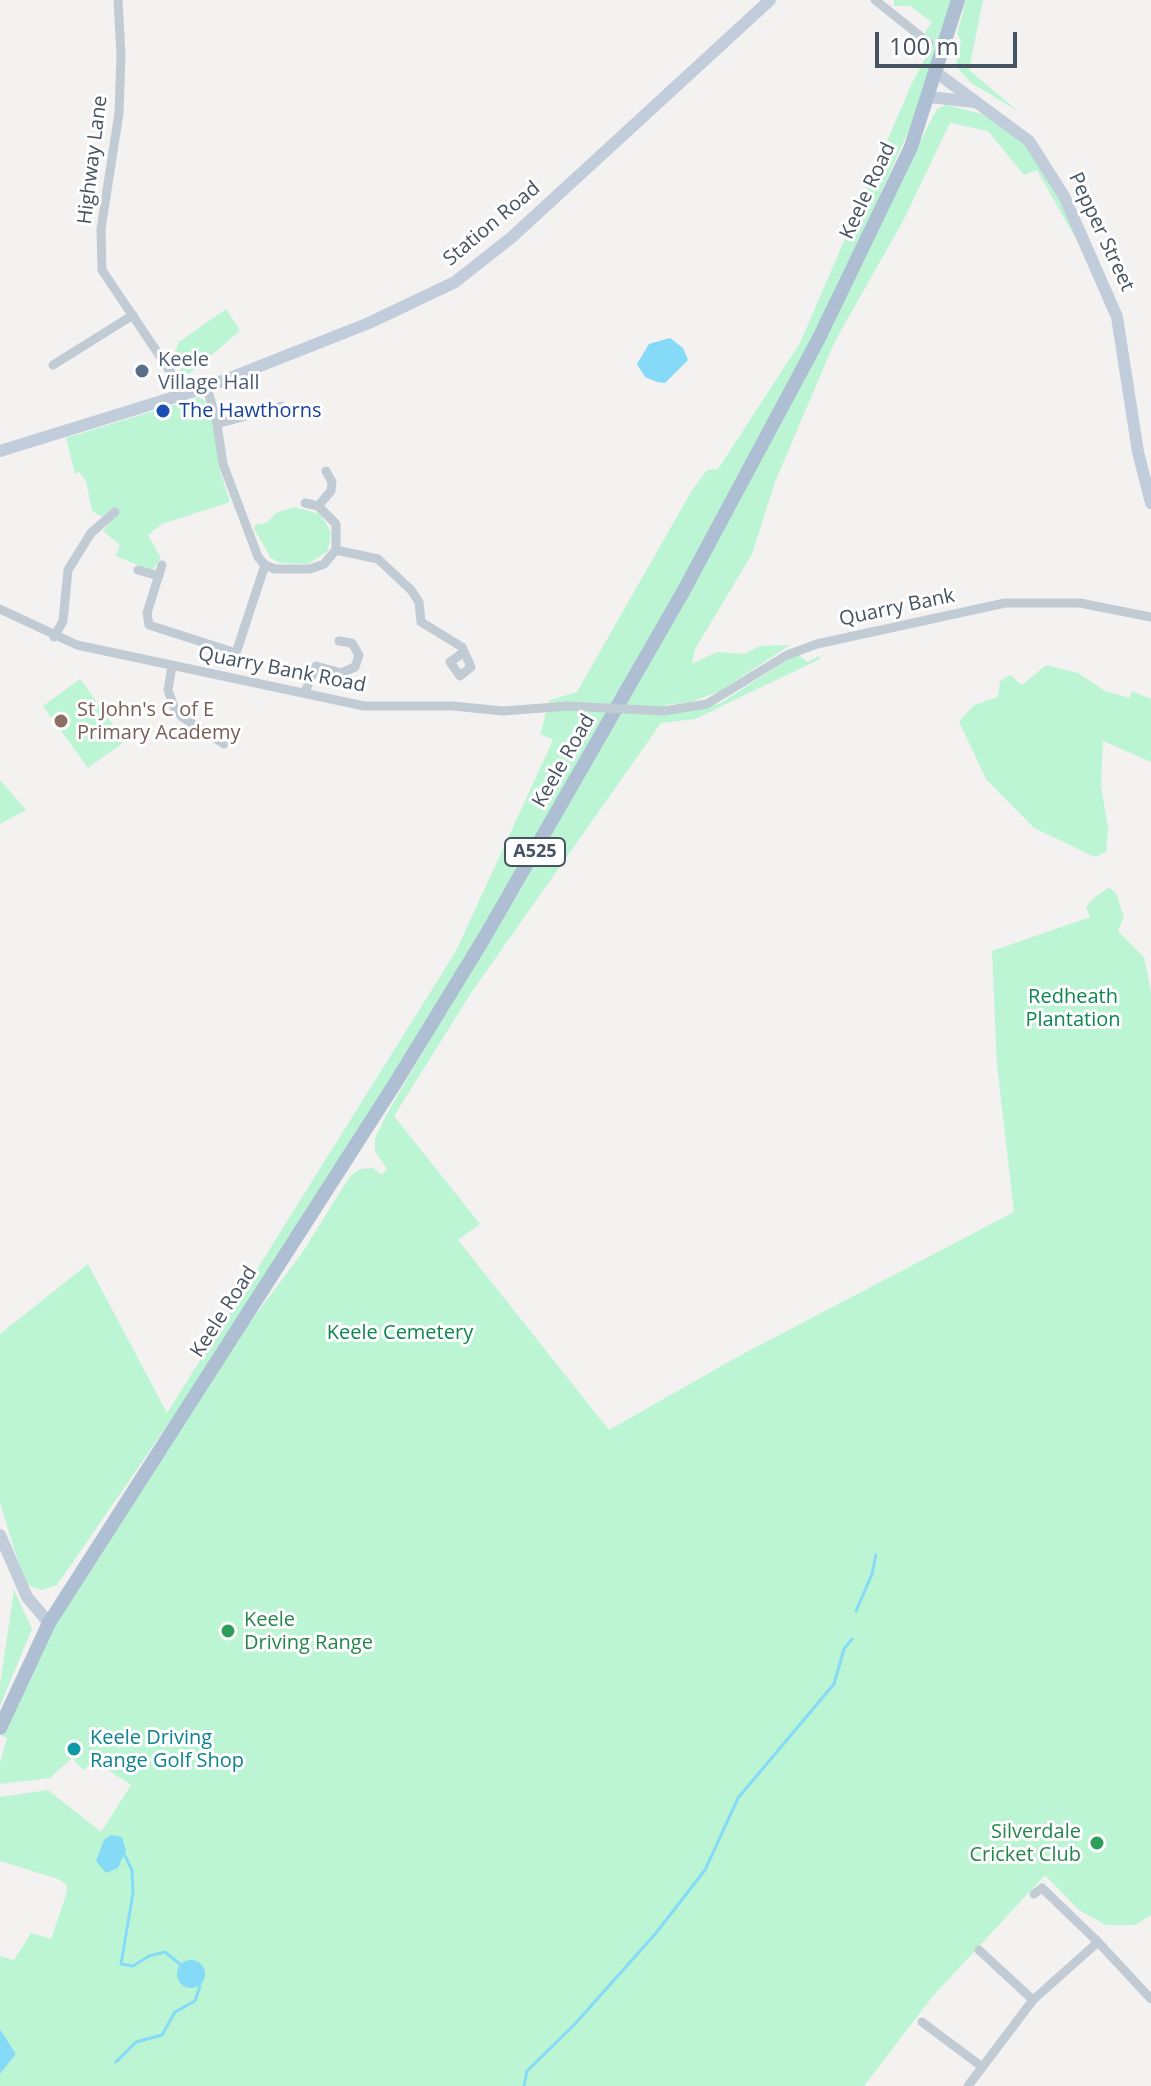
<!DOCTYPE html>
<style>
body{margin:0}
#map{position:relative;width:1151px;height:2086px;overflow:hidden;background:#f4f1f1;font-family:"Open Sans",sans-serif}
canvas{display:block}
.scale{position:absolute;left:875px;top:32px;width:142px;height:36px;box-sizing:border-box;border:4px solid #465361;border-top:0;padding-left:10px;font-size:24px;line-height:28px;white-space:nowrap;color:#465361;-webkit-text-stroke:6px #fff;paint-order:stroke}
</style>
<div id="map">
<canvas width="1151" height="2086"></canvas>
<div class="scale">100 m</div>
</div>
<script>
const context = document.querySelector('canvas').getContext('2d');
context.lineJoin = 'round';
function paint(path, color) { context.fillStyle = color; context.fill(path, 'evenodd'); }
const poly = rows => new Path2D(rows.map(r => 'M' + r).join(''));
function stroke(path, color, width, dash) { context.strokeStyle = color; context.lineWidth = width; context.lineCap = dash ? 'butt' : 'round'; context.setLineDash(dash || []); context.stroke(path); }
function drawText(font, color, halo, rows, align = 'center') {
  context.font = font + ' "Open Sans",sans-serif'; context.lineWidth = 6; context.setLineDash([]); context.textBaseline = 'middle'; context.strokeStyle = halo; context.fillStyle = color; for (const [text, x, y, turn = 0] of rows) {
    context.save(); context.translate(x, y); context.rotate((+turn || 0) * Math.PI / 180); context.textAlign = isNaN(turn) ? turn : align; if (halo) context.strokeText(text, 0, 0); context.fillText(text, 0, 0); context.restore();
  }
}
paint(poly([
 [894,0,952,0,913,121,837,291,685,578,450,985,209,1365,57,1585,42,1590,34,1588,27,1583,19,1564,0,1503,0,1334,88,1264,167,1413,456,951,553,740,540,734,550,700,577,692,691,492,707,470,718,469,800,343,912,83,934,42,924,34,932,22,910,6,894,6],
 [966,0,983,0,969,70,1018,111,971,83,956,66,961,41,957,34],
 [946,105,982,114,1016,134,1047,170,1077,241,1037,170,1024,175,988,131,950,123,902,223,835,341,775,482,752,554,695,649,692,664,717,652,745,654,760,646,790,645,720,691,691,702,665,705,664,715,719,704,797,654,808,662,819,656,820,659,695,719,661,723,471,993,394,1116,480,1224,458,1240,609,1430,739,1356,1014,1212,997,1065,992,951,1090,917,1086,907,1095,897,1109,887,1116,893,1124,917,1118,931,1144,957,1151,992,1151,1915,1135,1925,1106,1925,1079,1910,1045,1875,933,1996,864,2086,0,2086,0,2074,16,2054,0,2029,0,1956,14,1960,31,1933,51,1939,67,1892,66,1884,58,1879,0,1861,0,1797,48,1790,101,1832,131,1785,94,1761,83,1770,72,1758,50,1778,0,1784,0,1763,7,1738,2,1736,21,1693,48,1635,251,1321,302,1253,350,1176,360,1169,373,1168,382,1175,387,1169,375,1151,375,1138,389,1110,653,658,845,298,929,124,937,109],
 [226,309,240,331,190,373,182,375,174,356,179,342],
 [199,397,206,402,215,430,220,471,230,502,162,524,148,535,161,558,152,571,116,556,120,545,103,531,117,515,112,508,102,517,92,511,86,481,79,472,75,474,66,438],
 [294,507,320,514,331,532,328,551,308,564,281,563,271,558,254,529,256,524,267,523,276,513],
 [1046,665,1078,673,1105,691,1130,698,1132,691,1151,699,1151,762,1103,741,1101,785,1108,828,1106,852,1095,857,1034,828,986,779,959,722,974,705,998,697,1000,681,1010,675,1022,685],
 [80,679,125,741,88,768,43,706],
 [0,780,26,810,0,824],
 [14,1590,32,1629,0,1706,0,1684]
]), '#bcf5d4');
paint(poly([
 [670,338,683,348,688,360,665,383,657,382,645,377,637,364,649,344],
 [111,1835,122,1837,126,1850,118,1868,106,1873,96,1861,104,1840],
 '177 1974a14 14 0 1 1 28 0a14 14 0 1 1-28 0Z',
 [0,2029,16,2054,0,2074]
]), '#84daf7');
stroke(poly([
 [856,1611,872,1574,876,1555],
 [124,1854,132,1870,133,1893,121,1964,133,1966,149,1956,165,1952,181,1965],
 [116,2062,136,2042,162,2035,175,2012,195,2001,200,1986],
 [524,2086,527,2071,574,2025,656,1933,705,1870,738,1798,834,1684,844,1649,852,1639]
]), '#84daf7', 3);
stroke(poly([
 [118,0,121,55,119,113,101,229,102,270,186,395],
 [875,0,929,43],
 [53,365,133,315],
 [207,387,217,424,223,464,258,557,265,565,275,569,310,569,324,564,336,550,336,524,318,506,331,491,332,482,326,471],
 [217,424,282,406],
 [305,503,318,506],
 [336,550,378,559,411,590,419,602,421,622,462,647,471,667,460,676,450,662,464,652],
 [162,565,147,613,149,625,236,653,265,565],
 [138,570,159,576],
 [0,609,77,645,364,706,453,706,503,711,568,706],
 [54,637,63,621,68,570,91,533,115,512],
 [172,666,168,690,174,707,182,717,224,744],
 [305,692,316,666,341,673,355,667,359,655,352,643,339,641],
 [664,711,707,704,787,655,817,644,1005,603,1080,603,1151,617],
 [1034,1894,1042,1888,1098,1942],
 [979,1950,1033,2000],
 [922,2022,981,2066],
 [968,2086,1033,2000,1098,1942,1151,1999]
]), '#c0cbd4', 9);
stroke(poly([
 [937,73,1029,141,1064,196,1117,317,1138,452,1151,503],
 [929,97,975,102],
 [0,451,207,387,369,323,455,282,512,237,770,0],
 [0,1535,27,1597,49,1623]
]), '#c2cddc', 12);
stroke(poly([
 [0,1728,49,1623,396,1082,483,940,683,592,819,338,911,147,958,0]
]), '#aebfd3', 14);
stroke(poly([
 [568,706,664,711]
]), '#c0cbd4', 9);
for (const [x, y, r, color] of [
 [142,371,8,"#5c6f8a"],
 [163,411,8,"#1a4fb4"],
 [61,721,8,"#8d6e63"],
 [228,1631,8,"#2e9e5b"],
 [74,1749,8,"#0f9aa8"],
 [1097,1843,8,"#2e9e5b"]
]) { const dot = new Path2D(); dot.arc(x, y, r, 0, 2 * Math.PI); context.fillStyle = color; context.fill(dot); stroke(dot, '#fff', 3); }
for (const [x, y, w] of [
 [535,852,60]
]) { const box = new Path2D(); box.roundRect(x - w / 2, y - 14, w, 28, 6); context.fillStyle = '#fff'; context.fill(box); stroke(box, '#465361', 2); }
drawText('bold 18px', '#465361', null, [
 ["A525",535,852]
]);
drawText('20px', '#465361', '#fff', [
 ["Highway Lane",93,160,-83],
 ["Keele Road",868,191,-65],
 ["Station Road",492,224,-40],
 ["Pepper Street",1101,232,65],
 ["Quarry Bank",897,608,-12],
 ["Quarry Bank Road",282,670,11],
 ["Keele Road",564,761,-60],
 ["Keele Road",224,1312,-57]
]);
drawText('20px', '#4e5e75', '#fff', [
 ["Keele",158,360],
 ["Village Hall",158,383]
], 'left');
drawText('20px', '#164399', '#fff', [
 ["The Hawthorns",179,411]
], 'left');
drawText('20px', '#785e54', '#fff', [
 ["St John's C of E",77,710],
 ["Primary Academy",77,733]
], 'left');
drawText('20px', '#0c874f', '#fff', [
 ["Redheath",1073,997],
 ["Plantation",1073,1020],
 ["Keele Cemetery",400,1333]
]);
drawText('20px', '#27864d', '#fff', [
 ["Keele",244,1620],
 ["Driving Range",244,1643],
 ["Silverdale",1081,1832,"right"],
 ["Cricket Club",1081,1855,"right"]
], 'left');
drawText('20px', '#0d838f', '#fff', [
 ["Keele Driving",90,1738],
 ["Range Golf Shop",90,1761]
], 'left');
</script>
